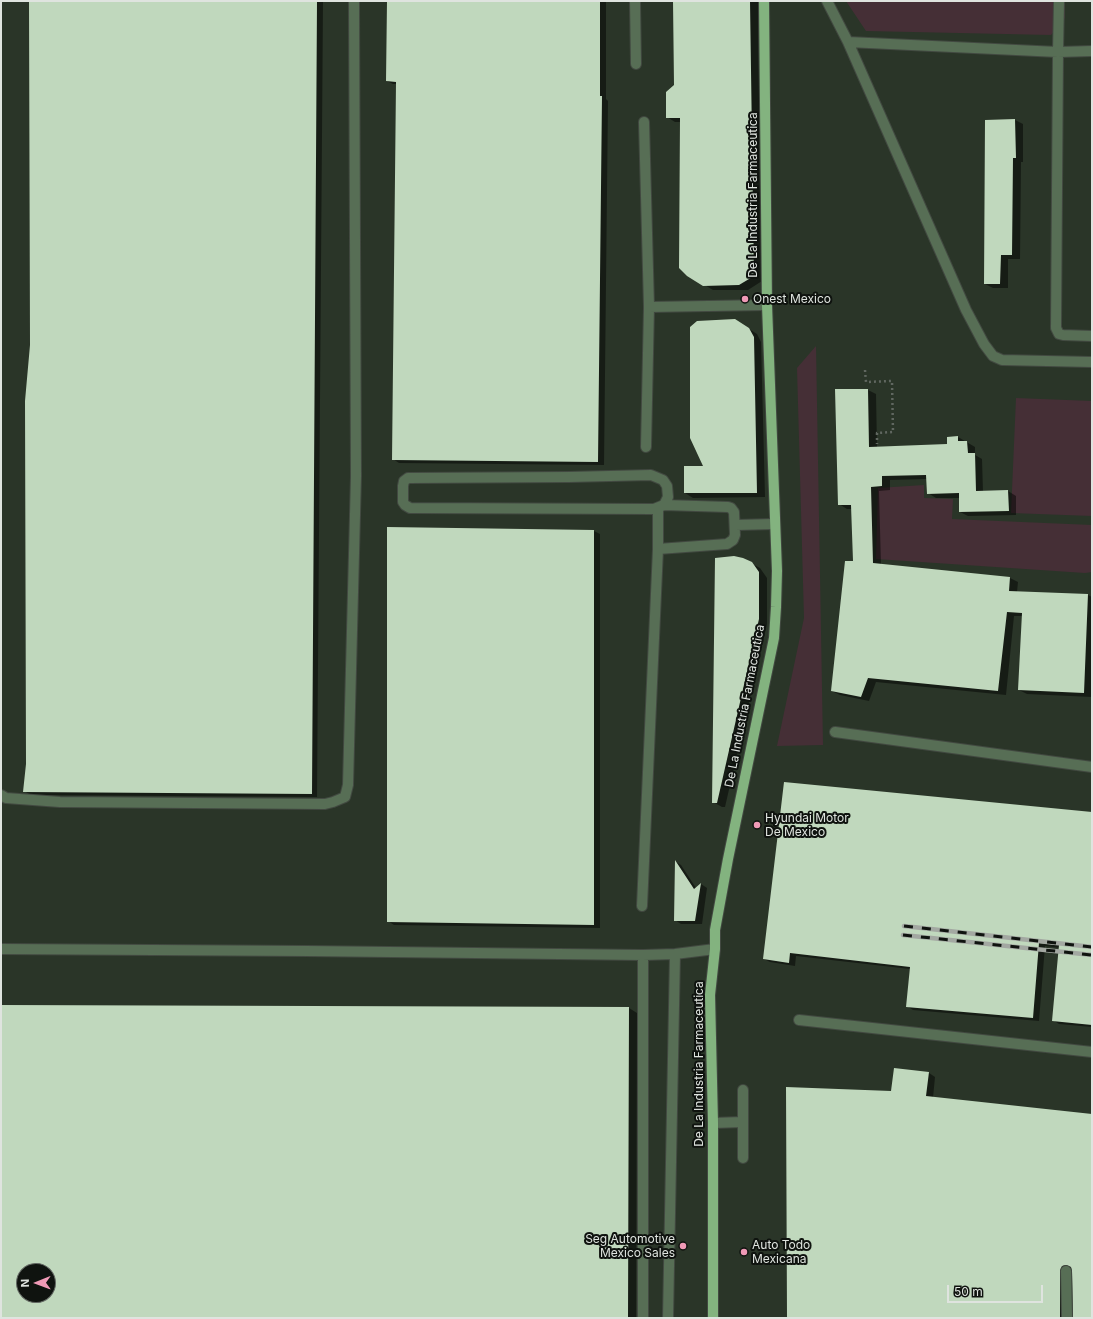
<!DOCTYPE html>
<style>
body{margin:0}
#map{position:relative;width:1093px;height:1319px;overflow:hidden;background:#242b23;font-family:Inter,sans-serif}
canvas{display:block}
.frame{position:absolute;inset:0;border:2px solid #dfe4df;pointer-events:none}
.north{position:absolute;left:16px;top:1263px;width:40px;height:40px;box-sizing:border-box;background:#0f130f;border:1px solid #626762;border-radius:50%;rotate:269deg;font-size:11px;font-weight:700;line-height:16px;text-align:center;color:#dfe4df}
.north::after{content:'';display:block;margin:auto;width:14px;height:18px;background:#f09ab6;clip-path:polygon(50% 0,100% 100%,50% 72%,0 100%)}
.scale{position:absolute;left:947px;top:1285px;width:96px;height:18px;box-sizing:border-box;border:2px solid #dfe4df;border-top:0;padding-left:5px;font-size:12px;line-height:14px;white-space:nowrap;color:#dfe4df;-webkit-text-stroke:3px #0f130f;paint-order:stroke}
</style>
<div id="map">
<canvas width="1093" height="1319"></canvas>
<div class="frame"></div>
<div class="north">N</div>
<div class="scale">50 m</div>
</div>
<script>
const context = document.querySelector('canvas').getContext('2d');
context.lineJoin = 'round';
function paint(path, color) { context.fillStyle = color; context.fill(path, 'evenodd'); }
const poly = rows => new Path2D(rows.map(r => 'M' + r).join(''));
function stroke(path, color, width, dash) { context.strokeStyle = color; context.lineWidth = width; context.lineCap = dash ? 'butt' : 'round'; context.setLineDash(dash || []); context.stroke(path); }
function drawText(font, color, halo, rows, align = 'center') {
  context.font = font + ' Inter,sans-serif'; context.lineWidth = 4; context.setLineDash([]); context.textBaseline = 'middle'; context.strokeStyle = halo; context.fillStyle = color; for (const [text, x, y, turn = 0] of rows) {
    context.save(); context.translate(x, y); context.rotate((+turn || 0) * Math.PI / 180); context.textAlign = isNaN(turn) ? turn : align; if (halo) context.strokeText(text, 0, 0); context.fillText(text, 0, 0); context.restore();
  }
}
paint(poly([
 [1,1,1092,1,1092,1318,1,1318],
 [24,1271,48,1271,48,1295,24,1295]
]), '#2a3528');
paint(poly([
 [846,1,1065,1,1065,18,1051,35,866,31],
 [816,346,823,745,777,746,804,618,797,368],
 [1016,398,1092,401,1092,516,1011,513],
 [924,485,924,498,953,499,952,519,1092,525,1092,572,1085,573,876,559,878,488]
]), '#452f36');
paint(poly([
 [30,1,323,1,317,797,31,795,24,791,27,764,31,345],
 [388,1,606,1,606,99,608,101,604,465,399,463,393,459,397,84,393,84,387,81],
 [674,1,758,1,762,281,748,290,713,290,688,275,681,122,675,122,667,117,675,86],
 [986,120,1015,120,1023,124,1023,162,1021,162,1020,259,1008,259,1008,288,993,288,985,284],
 [735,320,757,334,761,342,765,497,693,498,685,493,705,467],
 [868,390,876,394,877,447,948,445,958,437,975,447,975,455,982,459,983,492,1008,491,1016,496,1016,515,968,516,960,512,960,498,936,498,928,493,927,479,890,480,890,490,879,491,881,565,1010,578,1018,582,1017,592,1088,595,1092,597,1092,697,1027,694,1019,690,1023,616,1014,616,1006,695,876,682,869,701,840,695,832,691,854,563,852,509,847,509,839,504],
 [388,528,594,531,600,534,600,928,394,925,388,921],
 [743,559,760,568,767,578,767,624,725,807,722,807,713,802],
 [1092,813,1092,1027,1059,1024,1053,1020,1060,948,1045,946,1039,1021,913,1010,907,1006,910,969,796,956,795,966,770,962,764,959],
 [676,862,681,865,696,888,701,884,707,888,702,924,681,924,675,920],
 [1,1006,629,1008,637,1013,636,1318,1,1318],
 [24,1271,48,1271,48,1295,24,1295],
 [929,1073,935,1077,933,1098,1092,1115,1092,1318,1074,1318,1073,1268,1069,1269,1067,1318,788,1318,892,1092]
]), '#0007');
paint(poly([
 [29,1,317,1,312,794,23,792,26,764,25,401,30,345],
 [387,1,600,1,600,96,602,96,598,462,392,460,396,82,386,81],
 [673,1,750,1,754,276,739,285,703,286,687,276,679,268,680,118,666,118,666,92,674,85],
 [1015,119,1016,158,1013,158,1012,255,1001,255,1000,284,984,284,985,120],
 [735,319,749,328,754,337,757,493,684,493,684,466,703,466,690,438,690,327,697,321],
 [835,389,868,389,869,447,947,444,947,437,958,436,958,441,967,441,968,453,975,453,976,491,1008,490,1009,511,959,512,959,493,927,494,926,475,882,476,882,486,871,487,873,563,1010,577,1009,591,1088,594,1084,693,1018,690,1022,613,1007,612,998,691,868,678,861,697,831,691,845,561,853,561,851,505,838,505],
 [387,527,594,530,594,925,387,922],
 [734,556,743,558,752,562,759,572,759,619,717,803,712,803,715,558],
 [784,782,1092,812,1092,1025,1052,1021,1059,945,1039,943,1033,1018,906,1007,910,967,790,953,789,963,763,959],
 [675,860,694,889,701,883,695,921,674,921],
 [1,1005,629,1007,628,1318,1,1318],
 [24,1271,48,1271,48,1295,24,1295],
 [894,1068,929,1072,926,1096,1092,1114,1092,1318,1073,1318,1072,1271,1071,1267,1066,1265,1062,1266,1060,1271,1060,1318,787,1318,786,1087,891,1091]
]), '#c0d8bd');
const minor = poly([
 [635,1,636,64],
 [827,1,848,42,966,310,984,344,993,356,1002,360,1092,362],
 [1059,1,1058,52,1056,328,1059,334,1063,335,1092,336],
 [848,42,1058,52,1092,51],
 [644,122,649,307,646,447],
 [649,307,767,305],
 [658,508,658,549,727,544,733,540,735,535,734,512,731,508,728,507,664,505,654,509,410,508,405,505,403,502,403,486,404,481,408,478,569,477,651,475,663,480,667,486,668,497,664,505],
 [735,525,775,524],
 [835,732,1092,767],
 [1,795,6,798,60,802,325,804,333,802,345,797,348,785,356,476,354,1],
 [642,906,658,549],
 [1,949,306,951,643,955,675,954,715,949],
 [799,1020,1092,1052],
 [743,1090,743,1158],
 [713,1123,742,1122],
 [1066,1271,1067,1318],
 [643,1318,643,955],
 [668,1318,675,954]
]);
const major = poly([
 [713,1318,713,1123,710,995,715,949,715,930,728,859,774,638,776,607,777,571,767,305,764,1]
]);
stroke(minor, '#424941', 12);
stroke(major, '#424941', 12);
stroke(poly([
 [865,370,866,382,892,381,893,432,877,433,877,444]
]), '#606760', 2.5, [2, 3]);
stroke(minor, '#576e55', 10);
stroke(major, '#83b37f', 10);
const rail = poly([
 [904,926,1092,947],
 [903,935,1092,955]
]);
stroke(rail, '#a3a8a2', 4.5);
stroke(rail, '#0f130f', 3, [9]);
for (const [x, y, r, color] of [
 [745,299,4,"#f09ab6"],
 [757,825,4,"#f09ab6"],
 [683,1246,4,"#f09ab6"],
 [744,1252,4,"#f09ab6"]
]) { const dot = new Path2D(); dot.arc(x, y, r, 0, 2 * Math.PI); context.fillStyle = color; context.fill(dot); stroke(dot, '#0f130f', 1.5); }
drawText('12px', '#dfe4df', '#0f130f', [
 ["De La Industria Farmaceutica",753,195,-90],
 ["De La Industria Farmaceutica",745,706,-79],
 ["De La Industria Farmaceutica",699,1064,-90]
]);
drawText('12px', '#dfe4df', '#0f130f', [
 ["Onest Mexico",753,299],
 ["Hyundai Motor",765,818],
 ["De Mexico",765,832],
 ["Seg Automotive",675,1239,"right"],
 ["Mexico Sales",675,1253,"right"],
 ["Auto Todo",752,1245],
 ["Mexicana",752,1259]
], 'left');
</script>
